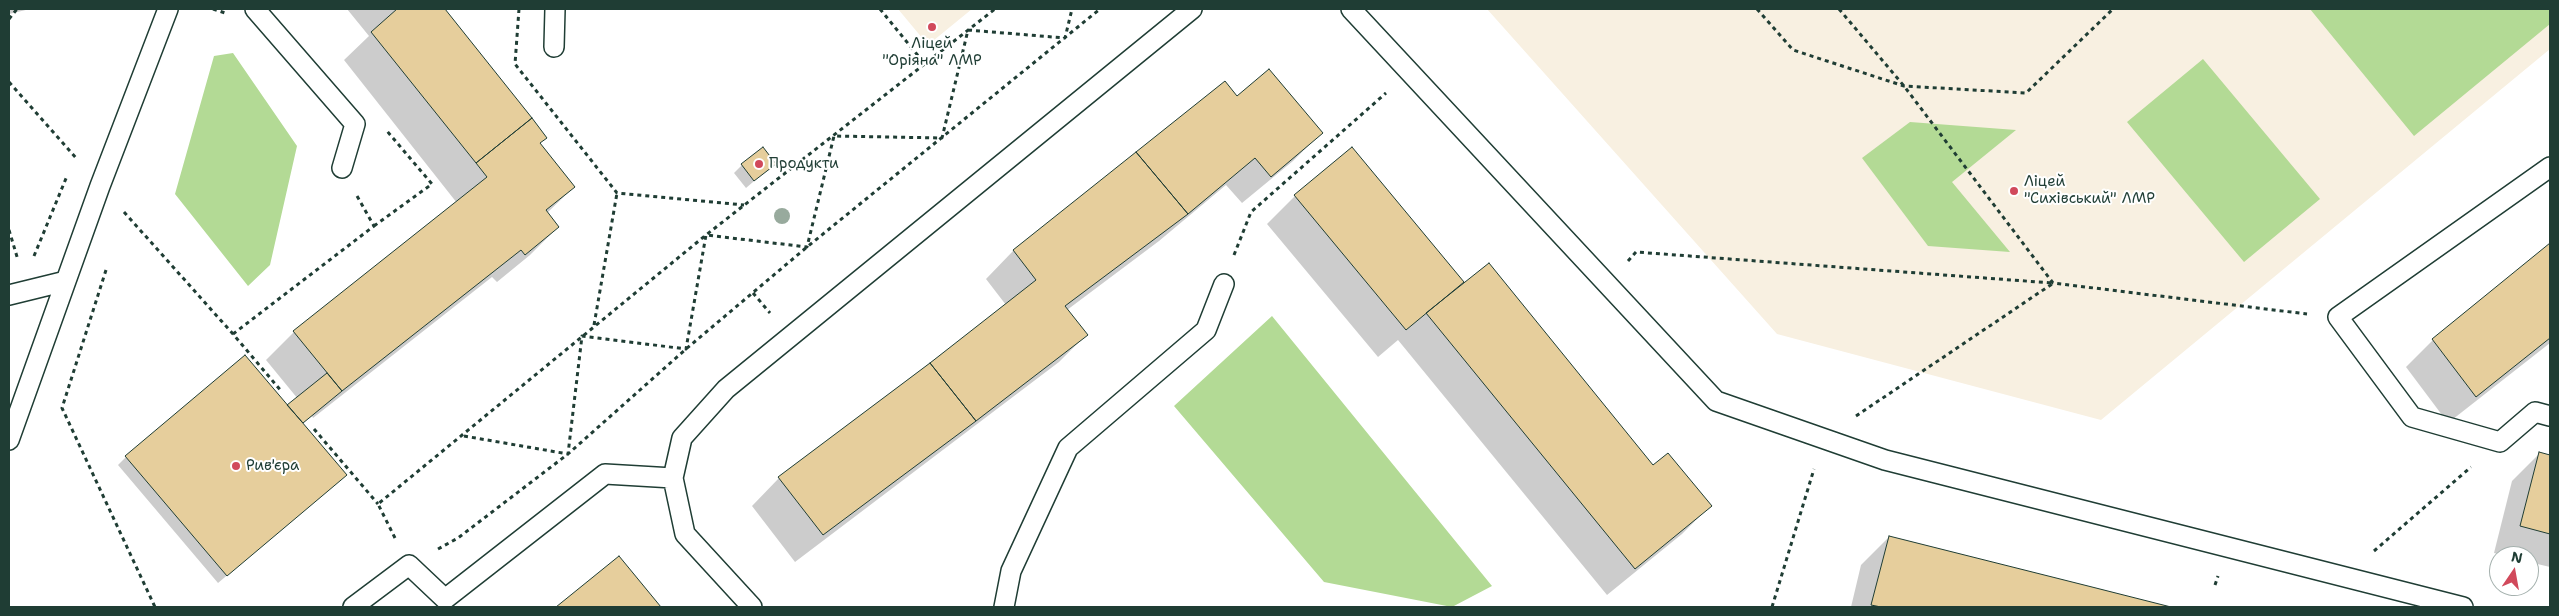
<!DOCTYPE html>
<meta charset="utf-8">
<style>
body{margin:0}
#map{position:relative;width:2559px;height:616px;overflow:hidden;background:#fff;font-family:"Shantell Sans",sans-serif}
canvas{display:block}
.frame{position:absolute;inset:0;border:10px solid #1f3d34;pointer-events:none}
.north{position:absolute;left:2489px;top:546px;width:50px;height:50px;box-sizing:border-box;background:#fff;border:1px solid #a5b1ae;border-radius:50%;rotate:12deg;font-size:14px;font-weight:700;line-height:20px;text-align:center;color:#1f3d34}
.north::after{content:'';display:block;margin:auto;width:18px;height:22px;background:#d1495b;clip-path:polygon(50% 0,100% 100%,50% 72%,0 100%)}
</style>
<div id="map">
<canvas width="2559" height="616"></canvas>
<div class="frame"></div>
<div class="north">N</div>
</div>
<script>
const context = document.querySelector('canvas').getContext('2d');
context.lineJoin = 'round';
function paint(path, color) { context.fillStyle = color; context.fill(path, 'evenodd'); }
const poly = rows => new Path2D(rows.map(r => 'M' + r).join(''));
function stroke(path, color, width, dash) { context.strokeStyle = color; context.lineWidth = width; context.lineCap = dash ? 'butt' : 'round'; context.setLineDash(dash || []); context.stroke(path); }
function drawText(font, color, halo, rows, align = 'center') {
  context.font = font + ' "Shantell Sans",sans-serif'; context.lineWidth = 4; context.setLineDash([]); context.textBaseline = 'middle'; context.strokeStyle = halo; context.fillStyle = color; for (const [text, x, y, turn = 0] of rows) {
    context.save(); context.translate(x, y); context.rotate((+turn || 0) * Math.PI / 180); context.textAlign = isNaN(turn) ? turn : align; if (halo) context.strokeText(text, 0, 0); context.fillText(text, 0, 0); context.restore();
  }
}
paint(poly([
 [898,9,972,9,928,45],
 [1487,9,2550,9,2550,49,2101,420,1777,334]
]), '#f8f0e1');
paint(poly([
 [2310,9,2550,9,2550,24,2414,136],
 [233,53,297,146,270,265,248,286,175,194,214,56],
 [2203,59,2320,199,2244,262,2127,122],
 [1910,122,2016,130,1952,182,2010,252,1928,246,1862,158],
 [1272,316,1492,586,1452,607,1324,582,1174,406]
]), '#b3da95');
paint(poly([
 [9,9,30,9,9,14],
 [347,9,443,9,545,138,539,144,574,187,547,213,558,227,530,255,497,282,492,277,313,418,312,416,302,424,337,483,218,583,118,465,126,457,287,407,298,399,266,360,294,332,457,203,344,60,369,36],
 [1225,83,1237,98,1321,133,1293,161,1242,203,1226,185,1159,241,1067,310,1086,335,1059,362,795,562,752,506,779,478,1006,305,986,279,1013,251],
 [1352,149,1464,283,1653,467,1710,506,1682,534,1607,595,1398,340,1378,357,1267,224,1295,196],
 [774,164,746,188,734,173,742,165],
 [2550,245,2550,343,2448,423,2406,367,2433,340],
 [2539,454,2550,457,2550,567,2529,562,2529,556,2506,556,2494,553,2512,481],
 [1889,537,2167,607,1851,607,1861,565],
 [619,558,659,607,558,607]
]), '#0003');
const building = poly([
 [397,9,445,9,532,118,476,163,371,32,397,9],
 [1269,69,1323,133,1271,177,1255,158,1188,214,1136,152,1225,81,1237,96,1269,69],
 [532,118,547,138,540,143,575,187,546,210,559,227,525,255,521,250,342,391,293,331,487,177,476,163,532,118],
 [763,147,776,164,754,181,741,164,763,147],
 [1352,147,1464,282,1406,330,1294,195,1352,147],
 [1136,152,1188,214,1065,306,1088,335,976,421,930,363,1036,280,1013,250,1136,152],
 [2550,243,2550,338,2476,397,2432,339,2550,243],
 [1489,263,1653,465,1668,453,1712,506,1635,569,1426,313,1489,263],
 [245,355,347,475,227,576,125,456,245,355],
 [930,363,976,421,823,535,778,477,930,363],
 [327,373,342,391,303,423,287,405,327,373],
 [2539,452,2550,455,2550,534,2520,526,2539,452],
 [1889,536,2092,587,2171,607,1881,607,1871,605,1889,536],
 [619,556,661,607,556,607,619,556]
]);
paint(building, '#e6ce9c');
stroke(building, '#1f3d34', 1);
const lane = poly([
 [255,9,355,124,342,168],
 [1351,9,1716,401,1885,460,2463,607],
 [554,47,555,9],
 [2550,167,2338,317,2412,417,2500,442,2535,412,2550,416],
 [9,295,66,281],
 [9,440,100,186,168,9],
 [353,607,409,565,445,599,605,474,673,478],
 [752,607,685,534,673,478,682,438,726,389,1192,9],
 [1004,607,1011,571,1068,448,1206,330,1224,284]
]);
stroke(lane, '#1f3d34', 22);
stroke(poly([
 [213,9,225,13],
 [519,9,515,64,617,193,744,205],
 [880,9,924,63],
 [1757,9,1793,50,1904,86,2026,93,2113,9],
 [1839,9,1904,86,2053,283,2307,314],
 [9,19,17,9],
 [9,82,77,159],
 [124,212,233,334,282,392],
 [374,226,432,184,387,131],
 [9,230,18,260],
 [1234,255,1251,212,1386,93],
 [34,256,67,176],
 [1628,261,1636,252,2052,283],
 [106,270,62,408,155,607],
 [753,293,770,313],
 [594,325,617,193],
 [233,334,374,226,357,196],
 [1856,416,2052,284],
 [314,429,378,504],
 [464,436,568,454,582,336,686,349,706,235,807,247,834,136,942,138,968,30,1065,38,1072,9],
 [395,538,378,504,706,235,995,9],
 [438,549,458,538,568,454,686,349,807,247,1100,9],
 [2374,551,2471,467],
 [2215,585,2218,576],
 [1772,607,1814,469]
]), '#1f3d34', 3, [4, 4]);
stroke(lane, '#fff', 19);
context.fillStyle = '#98aa9d';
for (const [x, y] of [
 [782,216]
]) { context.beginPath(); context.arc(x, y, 8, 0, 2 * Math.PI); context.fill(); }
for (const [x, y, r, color] of [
 [932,27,5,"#d1495b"],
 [759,164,5,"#d1495b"],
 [2014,191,5,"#d1495b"],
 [236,466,5,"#d1495b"]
]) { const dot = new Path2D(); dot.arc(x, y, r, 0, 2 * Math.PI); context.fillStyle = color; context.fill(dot); stroke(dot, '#fff', 2); }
drawText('15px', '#1f3d34', '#fff', [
 ["Ліцей",932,44,"center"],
 ["\"Оріяна\" ЛМР",932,61,"center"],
 ["Продукти",769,164],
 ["Ліцей",2024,182],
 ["\"Сихівський\" ЛМР",2024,199],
 ["Рив'єра",246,466]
], 'left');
</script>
